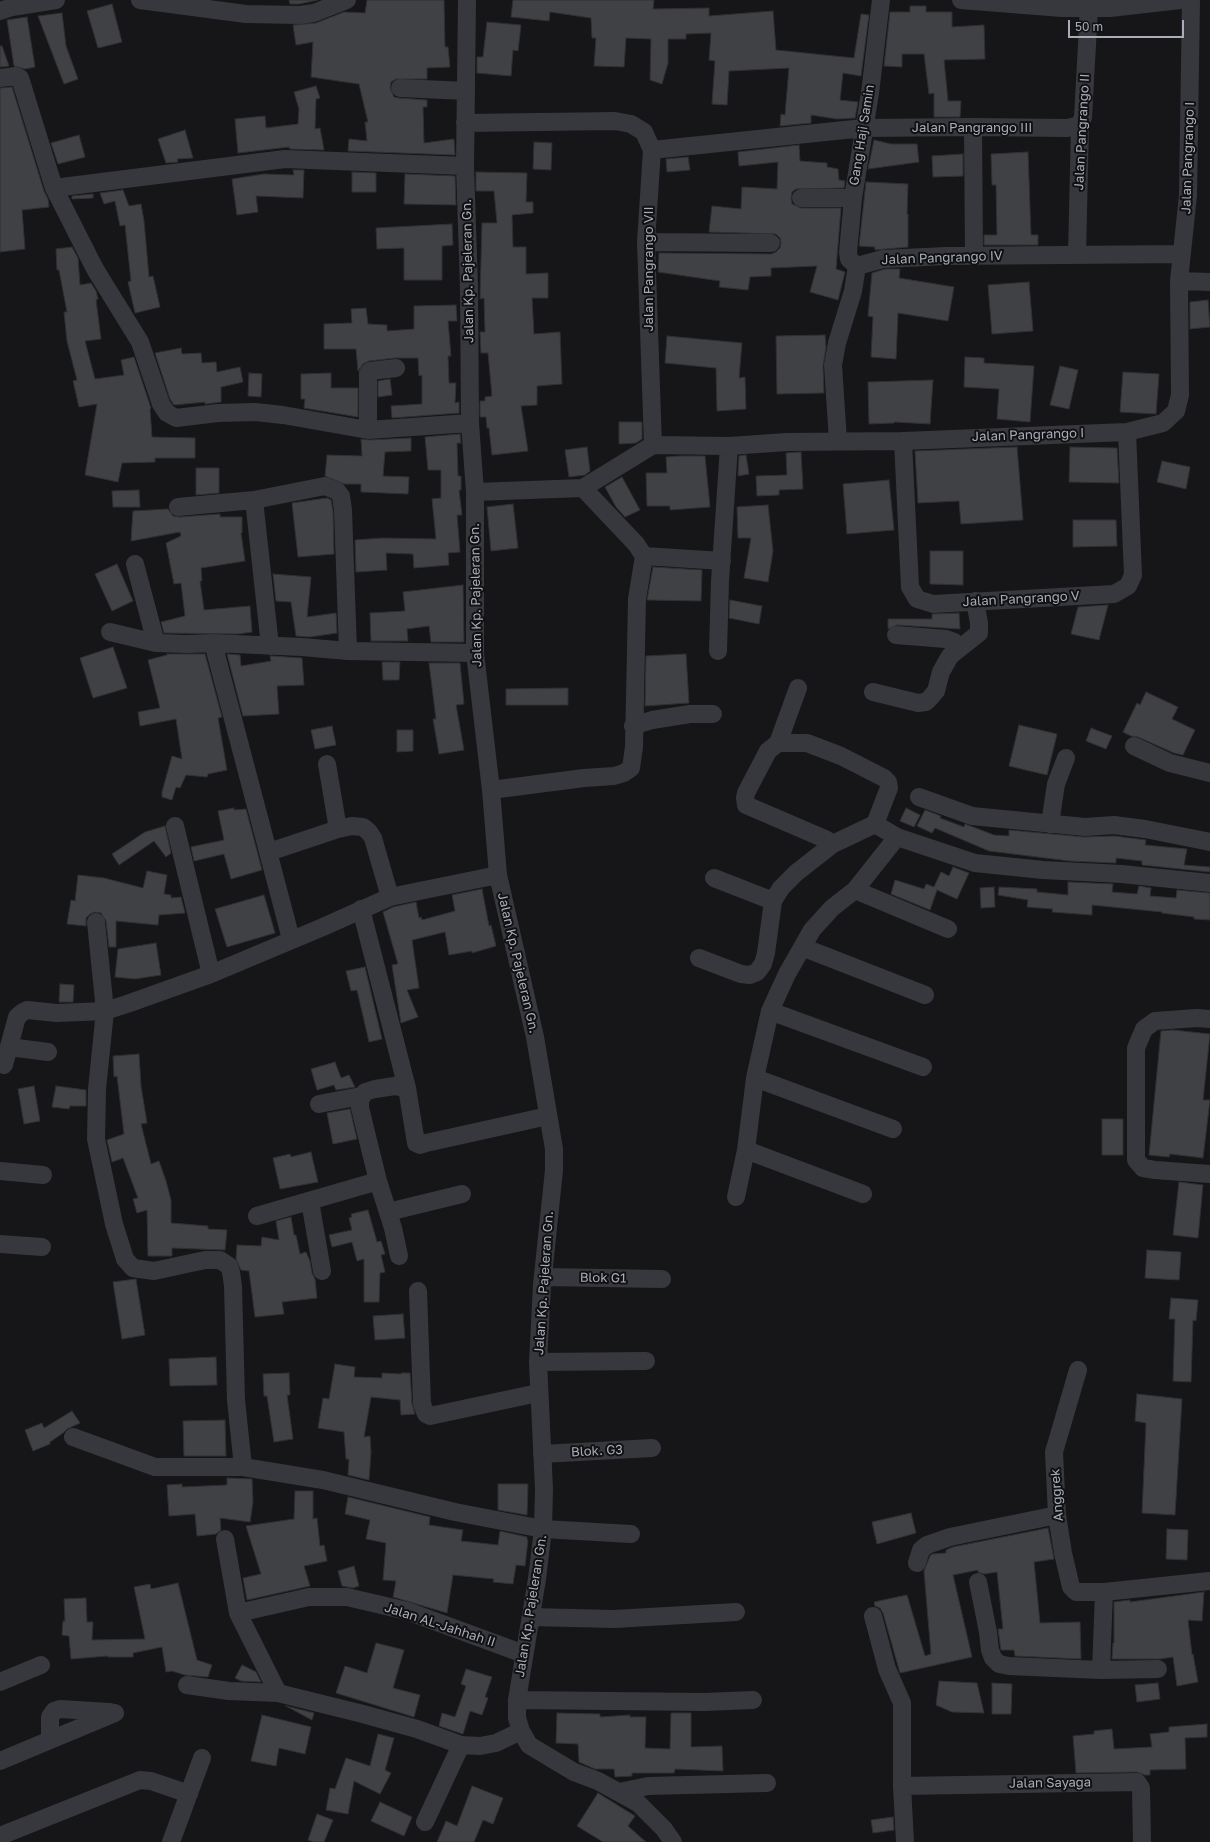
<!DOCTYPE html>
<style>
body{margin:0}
#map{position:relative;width:1210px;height:1842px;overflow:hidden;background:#161618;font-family:"Golos Text",sans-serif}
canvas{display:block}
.scale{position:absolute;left:1068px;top:20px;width:116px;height:18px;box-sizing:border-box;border:2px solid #a8adb8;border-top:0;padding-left:5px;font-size:12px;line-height:14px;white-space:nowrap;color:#a8adb8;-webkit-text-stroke:3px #111113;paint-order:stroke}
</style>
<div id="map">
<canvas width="1210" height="1842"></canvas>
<div class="scale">50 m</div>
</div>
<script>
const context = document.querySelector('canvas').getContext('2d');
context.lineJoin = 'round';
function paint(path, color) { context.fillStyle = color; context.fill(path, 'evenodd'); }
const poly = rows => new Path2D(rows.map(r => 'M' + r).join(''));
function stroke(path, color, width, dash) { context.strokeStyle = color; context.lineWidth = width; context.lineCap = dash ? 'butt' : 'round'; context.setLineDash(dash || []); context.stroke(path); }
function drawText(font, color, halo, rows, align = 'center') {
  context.font = font + ' "Golos Text",sans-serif'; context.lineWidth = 4; context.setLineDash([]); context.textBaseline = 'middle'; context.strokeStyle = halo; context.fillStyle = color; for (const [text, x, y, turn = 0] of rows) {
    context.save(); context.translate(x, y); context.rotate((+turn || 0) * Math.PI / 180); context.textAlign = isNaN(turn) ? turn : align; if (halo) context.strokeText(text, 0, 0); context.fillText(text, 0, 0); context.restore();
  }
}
const building = poly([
 [289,0,318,0,299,4,290,4,289,0],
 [367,0,444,0,445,47,448,47,450,67,427,68,427,79,396,79,391,82,390,88,394,97,399,98,427,100,427,107,423,107,424,143,454,139,455,155,348,151,349,139,367,141,365,122,368,122,359,84,311,77,313,42,296,45,293,25,316,23,344,12,365,13,367,0],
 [513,0,654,0,653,9,709,8,709,16,773,11,776,50,854,58,861,14,869,15,861,76,843,73,840,100,858,102,855,118,837,119,811,115,811,123,780,126,781,114,785,115,789,68,729,71,727,105,712,104,715,61,709,60,711,33,686,34,686,39,668,39,668,63,662,84,650,80,651,39,626,38,624,67,594,66,596,38,592,38,591,18,550,12,549,21,511,17,513,0],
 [112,4,122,42,98,48,87,11,112,4],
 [910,6,926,6,926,12,952,12,952,27,984,25,985,59,944,60,948,101,961,101,960,117,934,117,934,93,929,94,924,54,902,54,902,67,884,66,890,12,910,12,910,6],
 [62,13,66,46,78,79,64,84,38,16,62,13],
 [27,17,35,67,25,69,14,66,7,20,27,17],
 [487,22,521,25,518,51,513,50,511,76,477,73,477,57,483,57,487,22],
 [0,46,2,46,9,66,0,67,0,46],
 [316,86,320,98,316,99,315,129,320,128,324,150,290,149,289,147,238,153,235,119,265,116,266,128,298,124,299,109,294,92,316,86],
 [12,87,44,191,48,199,49,207,22,210,25,249,0,252,0,88,12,87],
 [185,130,193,158,177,159,178,162,166,163,158,139,185,130],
 [79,135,85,157,58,164,51,143,79,135],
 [874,140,891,144,917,144,919,162,868,169,874,140],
 [534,142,552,143,551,170,533,169,534,142],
 [799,145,800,161,827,163,827,167,838,169,839,180,845,181,844,188,796,189,792,192,791,198,792,204,801,208,841,208,836,269,845,272,838,300,810,292,817,266,771,268,771,276,750,277,748,290,719,287,720,281,658,272,659,253,771,254,776,252,780,248,781,243,780,238,776,234,709,232,712,206,741,209,742,187,777,189,778,162,739,166,738,152,799,145],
 [1028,152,1031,235,1038,235,1038,245,984,245,984,235,997,235,996,185,992,185,991,154,1028,152],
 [963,154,963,176,933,177,932,156,963,154],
 [688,157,690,170,667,172,666,159,688,157],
 [293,170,304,170,303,198,256,196,258,212,237,215,232,179,264,174,294,175,293,170],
 [352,172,376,173,376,192,352,192,352,172],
 [476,172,527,173,526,202,533,202,533,213,512,215,513,247,526,247,526,274,548,273,548,298,532,298,534,334,560,332,562,384,537,386,537,405,521,406,528,451,492,455,489,428,487,428,486,417,480,417,480,401,485,401,485,397,492,396,488,353,481,353,480,332,485,332,484,298,480,299,482,223,497,223,494,191,476,191,476,172],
 [405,174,455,176,456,205,404,204,405,174],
 [866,182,908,184,907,214,908,214,908,247,875,250,875,247,859,246,866,182],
 [123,190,129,206,141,204,144,221,149,277,153,276,160,307,135,313,128,282,131,281,125,225,120,226,115,201,104,204,100,193,123,190],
 [93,194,93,198,72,199,72,196,93,194],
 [452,224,453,245,442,246,442,280,404,280,404,248,377,249,376,228,452,224],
 [72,247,78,258,80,285,91,283,96,291,98,299,96,300,101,339,85,341,95,379,124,375,121,360,134,357,151,408,150,409,152,437,195,438,195,458,155,458,155,462,122,463,118,482,85,475,97,404,79,407,73,381,77,380,67,341,64,312,67,312,59,270,57,270,56,249,72,247],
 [885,269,900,269,899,278,954,287,948,321,898,313,896,359,871,357,873,317,868,316,872,273,885,269],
 [1029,282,1033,331,992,334,988,285,1029,282],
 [1208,300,1210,327,1190,329,1190,302,1208,300],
 [456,305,457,321,448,321,451,356,448,356,449,383,456,383,455,403,459,402,459,413,392,418,391,406,422,404,422,375,419,376,418,358,395,358,369,361,363,364,358,371,356,349,324,349,324,324,352,323,351,309,366,308,368,324,387,325,387,331,414,329,414,306,456,305],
 [825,335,826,347,823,366,824,393,777,394,776,336,825,335],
 [667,336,742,343,739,378,745,377,746,409,717,411,716,368,665,363,667,336],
 [181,348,182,354,201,353,202,363,216,362,217,372,240,367,243,382,221,387,221,402,205,404,205,402,174,405,170,399,155,353,181,348],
 [965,357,984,358,984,363,1034,366,1030,422,997,419,999,389,964,387,965,357],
 [1060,366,1078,370,1069,409,1050,405,1060,366],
 [1123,372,1159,374,1156,414,1120,412,1123,372],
 [249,373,262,374,261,397,248,396,249,373],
 [331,373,331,388,358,388,358,417,304,408,305,399,301,399,301,374,331,373],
 [390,379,392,395,378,397,378,381,390,379],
 [933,380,930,424,894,422,894,423,869,424,868,382,933,380],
 [619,422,642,422,642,439,636,443,619,444,619,422],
 [460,434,461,443,457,443,458,476,461,476,461,490,459,490,462,515,457,515,460,552,448,553,449,565,414,568,413,554,386,553,387,570,356,572,355,540,383,538,436,539,432,499,441,498,441,470,428,470,425,437,460,434],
 [411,438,411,451,385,452,383,476,409,477,408,494,361,492,361,484,344,484,325,476,327,455,362,456,361,439,369,440,411,438],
 [587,447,590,471,585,475,569,477,565,450,587,447],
 [1017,447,1023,520,961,524,959,501,918,503,915,451,1017,447],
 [1070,447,1117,448,1119,483,1069,482,1070,447],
 [801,452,803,489,779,490,779,495,757,496,756,476,787,475,786,453,801,452],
 [746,455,749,474,738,476,739,456,746,455],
 [680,456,705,456,710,507,670,510,670,506,647,506,646,473,667,473,666,457,680,456],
 [1162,461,1190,467,1186,489,1157,482,1162,461],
 [196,468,219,468,219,493,196,495,196,468],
 [622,477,640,510,625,517,616,507,605,487,622,477],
 [889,480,894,530,847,534,843,484,889,480],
 [139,490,140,507,113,507,112,491,139,490],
 [327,498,331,500,333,511,334,554,298,557,292,503,327,498],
 [513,504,518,548,491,551,487,507,513,504],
 [768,505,773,551,768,582,744,578,751,538,738,538,737,507,768,505],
 [168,509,173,516,179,517,220,514,220,517,242,517,242,533,241,533,245,561,201,568,202,581,200,581,204,610,250,606,252,632,238,634,164,633,161,622,185,616,181,583,174,584,166,543,181,536,180,532,131,541,133,511,168,509],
 [1073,520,1116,520,1117,546,1073,547,1073,520],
 [930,551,963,551,963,585,930,584,930,551],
 [117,564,133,601,112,611,95,574,117,564],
 [653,567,702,570,701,601,647,600,653,567],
 [273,574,311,577,307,617,336,613,337,633,310,637,296,636,291,602,276,601,273,574],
 [463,585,464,642,431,642,429,626,407,629,408,641,371,641,370,613,405,611,403,592,463,585],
 [730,600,762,606,759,624,729,618,730,600],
 [1108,605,1099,640,1071,634,1078,607,1108,605],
 [959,613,960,629,897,625,888,629,888,619,932,619,932,614,959,613],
 [113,647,127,688,93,698,80,658,113,647],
 [167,654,205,654,222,717,218,718,227,770,208,774,207,777,186,775,180,788,176,787,172,800,162,797,162,792,172,756,182,759,176,719,140,726,138,712,160,708,148,660,167,655,167,654],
 [227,654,240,655,241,666,271,661,270,656,272,656,302,658,304,685,277,686,279,714,243,716,227,654],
 [686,654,689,703,645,706,646,656,686,654],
 [382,662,400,662,399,680,383,680,382,662],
 [429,663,460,663,464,704,456,705,464,750,439,754,433,719,436,719,429,663],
 [568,688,568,705,506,705,506,689,568,688],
 [1146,692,1178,707,1172,719,1195,730,1183,755,1174,753,1138,737,1131,736,1123,732,1137,703,1140,705,1146,692],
 [1019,725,1057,734,1047,775,1009,766,1019,725],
 [332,726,336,745,315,749,311,730,332,726],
 [1091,728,1112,736,1106,749,1086,741,1091,728],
 [397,730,413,730,413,751,397,752,397,730],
 [234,808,234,810,246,809,262,870,231,879,224,854,194,861,191,847,224,840,218,811,234,808],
 [906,808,920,815,914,827,900,821,906,808],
 [925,810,941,816,940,818,964,827,965,824,973,827,994,835,1009,836,1009,830,1084,837,1114,836,1146,840,1145,845,1187,849,1184,865,1210,867,1210,872,1142,865,1142,861,1116,858,1116,863,1070,861,989,851,935,828,932,833,917,826,925,810],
 [165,826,171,853,166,857,154,841,119,865,112,854,145,832,165,826],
 [953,867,969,873,957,899,937,890,930,910,891,894,895,880,924,889,926,884,934,887,941,872,949,876,953,867],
 [147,871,167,875,164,894,171,895,171,898,181,897,185,913,159,915,158,925,116,921,116,947,109,947,106,921,101,913,95,912,90,914,86,918,86,926,67,924,71,900,75,901,78,875,104,878,143,888,147,871],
 [1068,882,1113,884,1112,892,1137,894,1139,886,1151,888,1150,896,1176,898,1177,890,1210,893,1210,920,1194,919,1194,917,1162,913,1162,912,1092,905,1092,915,1052,912,1053,909,1027,907,1028,900,998,895,999,887,1037,889,1037,892,1068,895,1068,882],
 [994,887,995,907,981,908,980,888,994,887],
 [482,889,489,926,491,925,496,946,472,953,472,951,449,955,445,932,412,940,419,988,407,990,418,1017,401,1023,392,965,398,964,383,912,393,907,416,902,419,918,421,917,422,920,455,911,452,895,482,889],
 [264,895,275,933,227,947,215,909,264,895],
 [156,943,161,975,135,979,115,977,118,949,156,943],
 [365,967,382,1039,369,1042,357,990,351,991,346,971,365,967],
 [60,984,74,985,73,1002,59,1002,60,984],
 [1173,1030,1210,1034,1203,1100,1210,1100,1203,1158,1170,1154,1169,1157,1149,1155,1161,1031,1173,1030],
 [139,1054,141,1086,147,1123,141,1124,151,1164,159,1161,166,1181,171,1200,171,1223,208,1226,208,1229,227,1230,225,1250,172,1248,172,1256,148,1256,147,1210,137,1213,133,1199,138,1198,123,1158,112,1162,107,1140,124,1134,117,1076,114,1077,113,1056,139,1054],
 [335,1062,341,1078,349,1075,355,1087,336,1090,334,1085,317,1090,311,1069,335,1062],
 [34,1086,40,1121,24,1124,18,1089,34,1086],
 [56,1086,86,1090,86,1106,70,1106,69,1109,52,1107,56,1086],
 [350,1109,357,1139,333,1144,327,1113,350,1109],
 [1102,1119,1123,1119,1123,1155,1102,1155,1102,1119],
 [311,1152,318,1182,280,1189,273,1158,290,1154,291,1157,311,1152],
 [1179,1182,1203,1185,1198,1238,1173,1235,1179,1182],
 [368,1210,377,1242,381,1241,385,1254,381,1255,385,1272,380,1273,379,1302,364,1302,364,1259,357,1261,352,1242,332,1247,329,1235,352,1230,349,1218,352,1217,351,1214,368,1210],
 [291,1217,294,1235,296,1235,300,1254,306,1252,310,1261,312,1273,315,1279,317,1298,282,1302,284,1314,255,1317,249,1271,241,1270,236,1259,237,1245,261,1246,262,1237,279,1240,276,1221,291,1217],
 [1147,1250,1181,1252,1179,1280,1145,1278,1147,1250],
 [136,1279,145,1335,122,1339,113,1282,136,1279],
 [1171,1298,1198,1300,1196,1321,1193,1320,1191,1382,1173,1381,1175,1319,1169,1319,1171,1298],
 [403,1314,405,1338,375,1340,373,1316,403,1314],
 [216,1357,217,1385,170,1386,169,1359,216,1357],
 [335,1364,355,1367,354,1377,382,1378,382,1373,401,1374,401,1373,410,1373,412,1404,415,1414,401,1415,400,1400,371,1397,364,1437,370,1436,371,1452,369,1480,348,1475,349,1459,346,1459,344,1432,318,1428,323,1398,329,1399,335,1364],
 [289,1373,290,1395,287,1395,293,1439,274,1442,267,1396,264,1396,263,1374,289,1373],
 [1137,1394,1182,1399,1175,1515,1142,1513,1146,1423,1135,1421,1137,1394],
 [72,1411,80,1423,67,1429,63,1433,50,1442,50,1444,33,1451,25,1430,42,1423,44,1428,72,1411],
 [225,1420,226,1456,184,1456,183,1421,225,1420],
 [227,1478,252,1479,253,1502,250,1522,220,1518,221,1530,216,1534,197,1536,195,1514,169,1516,167,1485,182,1484,182,1487,227,1485,227,1478],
 [498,1484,528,1484,527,1515,498,1510,498,1484],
 [295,1491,313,1491,313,1519,317,1518,320,1546,324,1545,327,1561,304,1566,310,1586,247,1600,243,1578,261,1574,246,1526,294,1519,295,1491],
 [348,1497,430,1517,429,1525,463,1530,461,1541,498,1545,500,1531,527,1537,527,1540,528,1540,525,1566,516,1565,513,1584,493,1582,494,1579,453,1575,447,1613,393,1597,396,1581,383,1580,386,1543,366,1539,370,1520,345,1514,348,1497],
 [911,1513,916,1533,877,1544,872,1522,911,1513],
 [1048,1528,1054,1559,1034,1562,1040,1623,1080,1622,1081,1659,1015,1656,1014,1650,1001,1650,998,1629,1003,1629,997,1572,984,1574,978,1572,978,1570,953,1575,972,1657,900,1673,883,1613,880,1608,875,1606,874,1602,907,1595,925,1656,931,1654,924,1571,930,1556,932,1554,946,1553,946,1550,953,1547,1048,1528],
 [1167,1529,1188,1530,1187,1560,1166,1559,1167,1529],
 [354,1566,359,1586,353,1588,342,1586,338,1571,354,1566],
 [178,1583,197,1660,212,1665,208,1677,185,1675,172,1671,166,1672,162,1647,133,1653,133,1657,108,1657,108,1656,71,1659,69,1636,62,1635,63,1621,65,1621,64,1599,86,1598,87,1622,93,1622,92,1640,145,1639,134,1587,150,1584,151,1589,178,1583],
 [1204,1592,1202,1621,1188,1620,1192,1655,1193,1654,1198,1682,1177,1686,1173,1657,1160,1659,1112,1659,1113,1643,1114,1643,1114,1602,1130,1600,1130,1602,1204,1592],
 [376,1643,404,1650,393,1688,420,1695,414,1717,336,1693,345,1666,367,1673,376,1643],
 [242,1665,256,1672,261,1682,241,1681,235,1678,242,1665],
 [466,1669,492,1677,485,1697,488,1698,482,1715,470,1711,463,1734,439,1726,442,1713,455,1717,466,1686,461,1684,466,1669],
 [939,1681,977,1683,984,1713,952,1712,936,1705,939,1681],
 [992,1683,1012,1684,1011,1714,992,1714,992,1683],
 [1158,1683,1160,1699,1137,1702,1135,1685,1158,1683],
 [286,1706,314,1713,312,1720,286,1706],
 [557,1713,600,1714,600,1717,630,1715,630,1717,646,1717,645,1748,670,1749,671,1713,691,1713,691,1747,722,1746,723,1771,675,1769,674,1773,632,1773,632,1776,615,1777,614,1769,595,1769,579,1762,578,1744,556,1743,557,1713],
 [262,1715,311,1727,305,1754,279,1748,276,1766,251,1761,262,1715],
 [1207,1724,1207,1737,1185,1738,1186,1769,1150,1770,1150,1775,1145,1775,1137,1772,1076,1773,1073,1736,1094,1734,1094,1731,1112,1729,1114,1749,1152,1747,1150,1734,1169,1732,1169,1727,1207,1724],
 [378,1734,394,1738,385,1770,391,1773,380,1794,354,1781,348,1814,326,1810,330,1788,335,1789,346,1758,370,1766,378,1734],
 [472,1786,503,1798,493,1824,483,1820,474,1842,437,1842,446,1821,457,1826,472,1786],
 [598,1793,635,1816,628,1826,646,1842,603,1842,577,1826,598,1793],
 [380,1802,412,1817,404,1836,371,1821,380,1802],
 [317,1814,333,1820,324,1842,314,1842,308,1840,317,1814],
 [893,1817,894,1830,873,1833,871,1820,893,1817]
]);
paint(building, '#404145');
stroke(building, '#303034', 1);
stroke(poly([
 [140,0,246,14,300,15,314,13,347,0],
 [467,0,465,166,469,288,470,423,475,492,475,653,491,790,498,875,535,1037,554,1149,554,1170,542,1285,538,1362,544,1489,543,1529,537,1579,517,1700,517,1718,521,1731,529,1745,574,1772,598,1781,638,1803,664,1829,673,1842],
 [961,0,1062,8,1110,8,1180,0],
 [0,11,12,7,56,0],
 [0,78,16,76,20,78,54,188,95,269,140,342,161,404,167,413,176,418,218,413,255,412,283,415,368,430,470,423],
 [400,88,466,91],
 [465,123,615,121,631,124,644,132,652,150,646,242,653,445],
 [973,127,974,256],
 [652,150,864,128,973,127,1067,128,1080,125],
 [54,188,285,159,465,166],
 [801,198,853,198],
 [646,242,771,243],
 [1077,255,1080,125,1083,117,1089,8],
 [857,266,883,259,946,256,1182,254],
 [857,266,849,259,848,252,853,198,870,93,881,0],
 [1179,281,1210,282],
 [368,430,368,373,370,371,396,368],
 [838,441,833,365,837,343,853,291,857,266],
 [903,441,910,587,917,599,933,604,1114,594,1128,586,1133,575,1127,432],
 [475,492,583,488,653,445,729,446,787,442,903,441,1127,432,1163,423,1176,411,1180,395,1179,281,1188,195,1191,0],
 [254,500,270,646],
 [178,507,254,500,325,486,337,491,341,496,343,510,348,651],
 [644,556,722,561],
 [135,564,156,643],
 [110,632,156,643,187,644,213,643,291,939],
 [896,635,946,639,954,642,959,648],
 [213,643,302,647,348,651,475,653],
 [718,651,720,581,729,446],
 [798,688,778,743,768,751,746,793,745,798,746,805,825,839,833,844],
 [873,692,918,703,926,702,930,698,936,691,941,672,950,656,979,633,979,623,975,601],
 [633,726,652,720,690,714,713,714],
 [778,743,807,743,841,756,884,778,888,782,889,788,875,824],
 [1134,746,1170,763,1210,773],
 [327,764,338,829],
 [491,790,584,778,614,776,624,773,631,768,634,747,637,599,644,556,636,544,583,488],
 [919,797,972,816,1085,827,1114,825,1145,829,1210,842],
 [1050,824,1056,784,1066,758],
 [175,826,211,974],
 [269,852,338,829,352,826,363,827,369,832,373,838,390,897],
 [714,878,773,901],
 [855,890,948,929],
 [361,909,407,1088,416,1143,420,1145,426,1143,548,1116],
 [96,922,105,1011,97,1089,96,1139,114,1224,125,1259,133,1268,154,1271,205,1260,220,1260,229,1266,231,1272,233,1286,236,1400,243,1467],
 [802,947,925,995],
 [699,958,741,974,750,975,757,972,763,964,766,953,773,901,781,888,796,873,833,844,875,824,897,837,975,863,1043,870,1122,874,1210,883],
 [770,1011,923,1067],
 [1210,1019,1197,1018,1155,1021,1144,1029,1136,1048,1136,1160,1143,1168,1155,1170,1210,1174],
 [9,1047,48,1052],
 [4,1065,17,1017,23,1012,27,1010,57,1013,105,1011,127,1004,211,974,323,927,390,897,498,875],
 [755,1078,893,1129],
 [319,1104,361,1096],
 [746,1150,863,1194],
 [0,1171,43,1175],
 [378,1181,393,1228,399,1256],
 [736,1197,746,1150,755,1078,770,1011,787,974,812,930,832,908,855,890,897,837],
 [310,1201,322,1271],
 [388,1212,462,1194],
 [257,1216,378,1181,360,1108,360,1100,365,1092,375,1089,395,1086,407,1088],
 [0,1244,42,1247],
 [543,1277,662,1279],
 [418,1291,422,1404,426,1414,430,1416,538,1393],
 [538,1362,646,1361],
 [1078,1370,1054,1452,1057,1515,1063,1553,1071,1587,1076,1592,1104,1592,1210,1581],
 [73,1437,155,1467,243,1467,323,1480,455,1512,543,1529,631,1534],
 [542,1454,652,1448],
 [225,1539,238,1613,278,1693],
 [917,1563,921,1550,927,1545,950,1537,1057,1515],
 [978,1582,988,1632,990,1650,993,1658,999,1664,1009,1666,1101,1670],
 [1104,1592,1101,1670,1158,1669],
 [238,1613,309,1597,347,1597,407,1611,524,1654],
 [873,1616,887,1669,902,1703,902,1786,905,1842],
 [531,1617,614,1619,736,1612],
 [0,1682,41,1665],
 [187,1685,229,1691,278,1693,363,1714,417,1729,461,1745,480,1746,496,1743,521,1731],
 [517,1700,704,1702,753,1700],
 [50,1740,50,1717,54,1711,60,1709,110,1712],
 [0,1761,115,1713],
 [902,1786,1137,1782,1141,1788,1142,1842],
 [619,1792,648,1786,767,1783],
 [425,1822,461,1745],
 [0,1836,140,1780,151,1781,189,1794],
 [171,1842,202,1758]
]), '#37383d', 18);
drawText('13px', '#a8adb8', '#111113', [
 ["Jalan Pangrango III",972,128],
 ["Jalan Pangrango II",1082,132,-87],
 ["Gang Haji Samin",862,135,-81],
 ["Jalan Pangrango I",1188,158,-88],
 ["Jalan Pangrango IV",942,258,-2],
 ["Jalan Pangrango VII",649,269,-90],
 ["Jalan Kp. Pajeleran Gn.",468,271,-91],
 ["Jalan Pangrango I",1028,435,-2],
 ["Jalan Kp. Pajeleran Gn.",476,595,-91],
 ["Jalan Pangrango V",1021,599,-3],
 ["Jalan Kp. Pajeleran Gn.",518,963,77],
 ["Blok G1",603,1278,1],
 ["Jalan Kp. Pajeleran Gn.",544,1283,-86],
 ["Blok. G3",597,1451,-3],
 ["Anggrek",1057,1495,-94],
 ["Jalan Kp. Pajeleran Gn.",531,1606,-81],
 ["Jalan AL-Jahhah II",440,1625,18],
 ["Jalan Sayaga",1050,1783,-1]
]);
</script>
